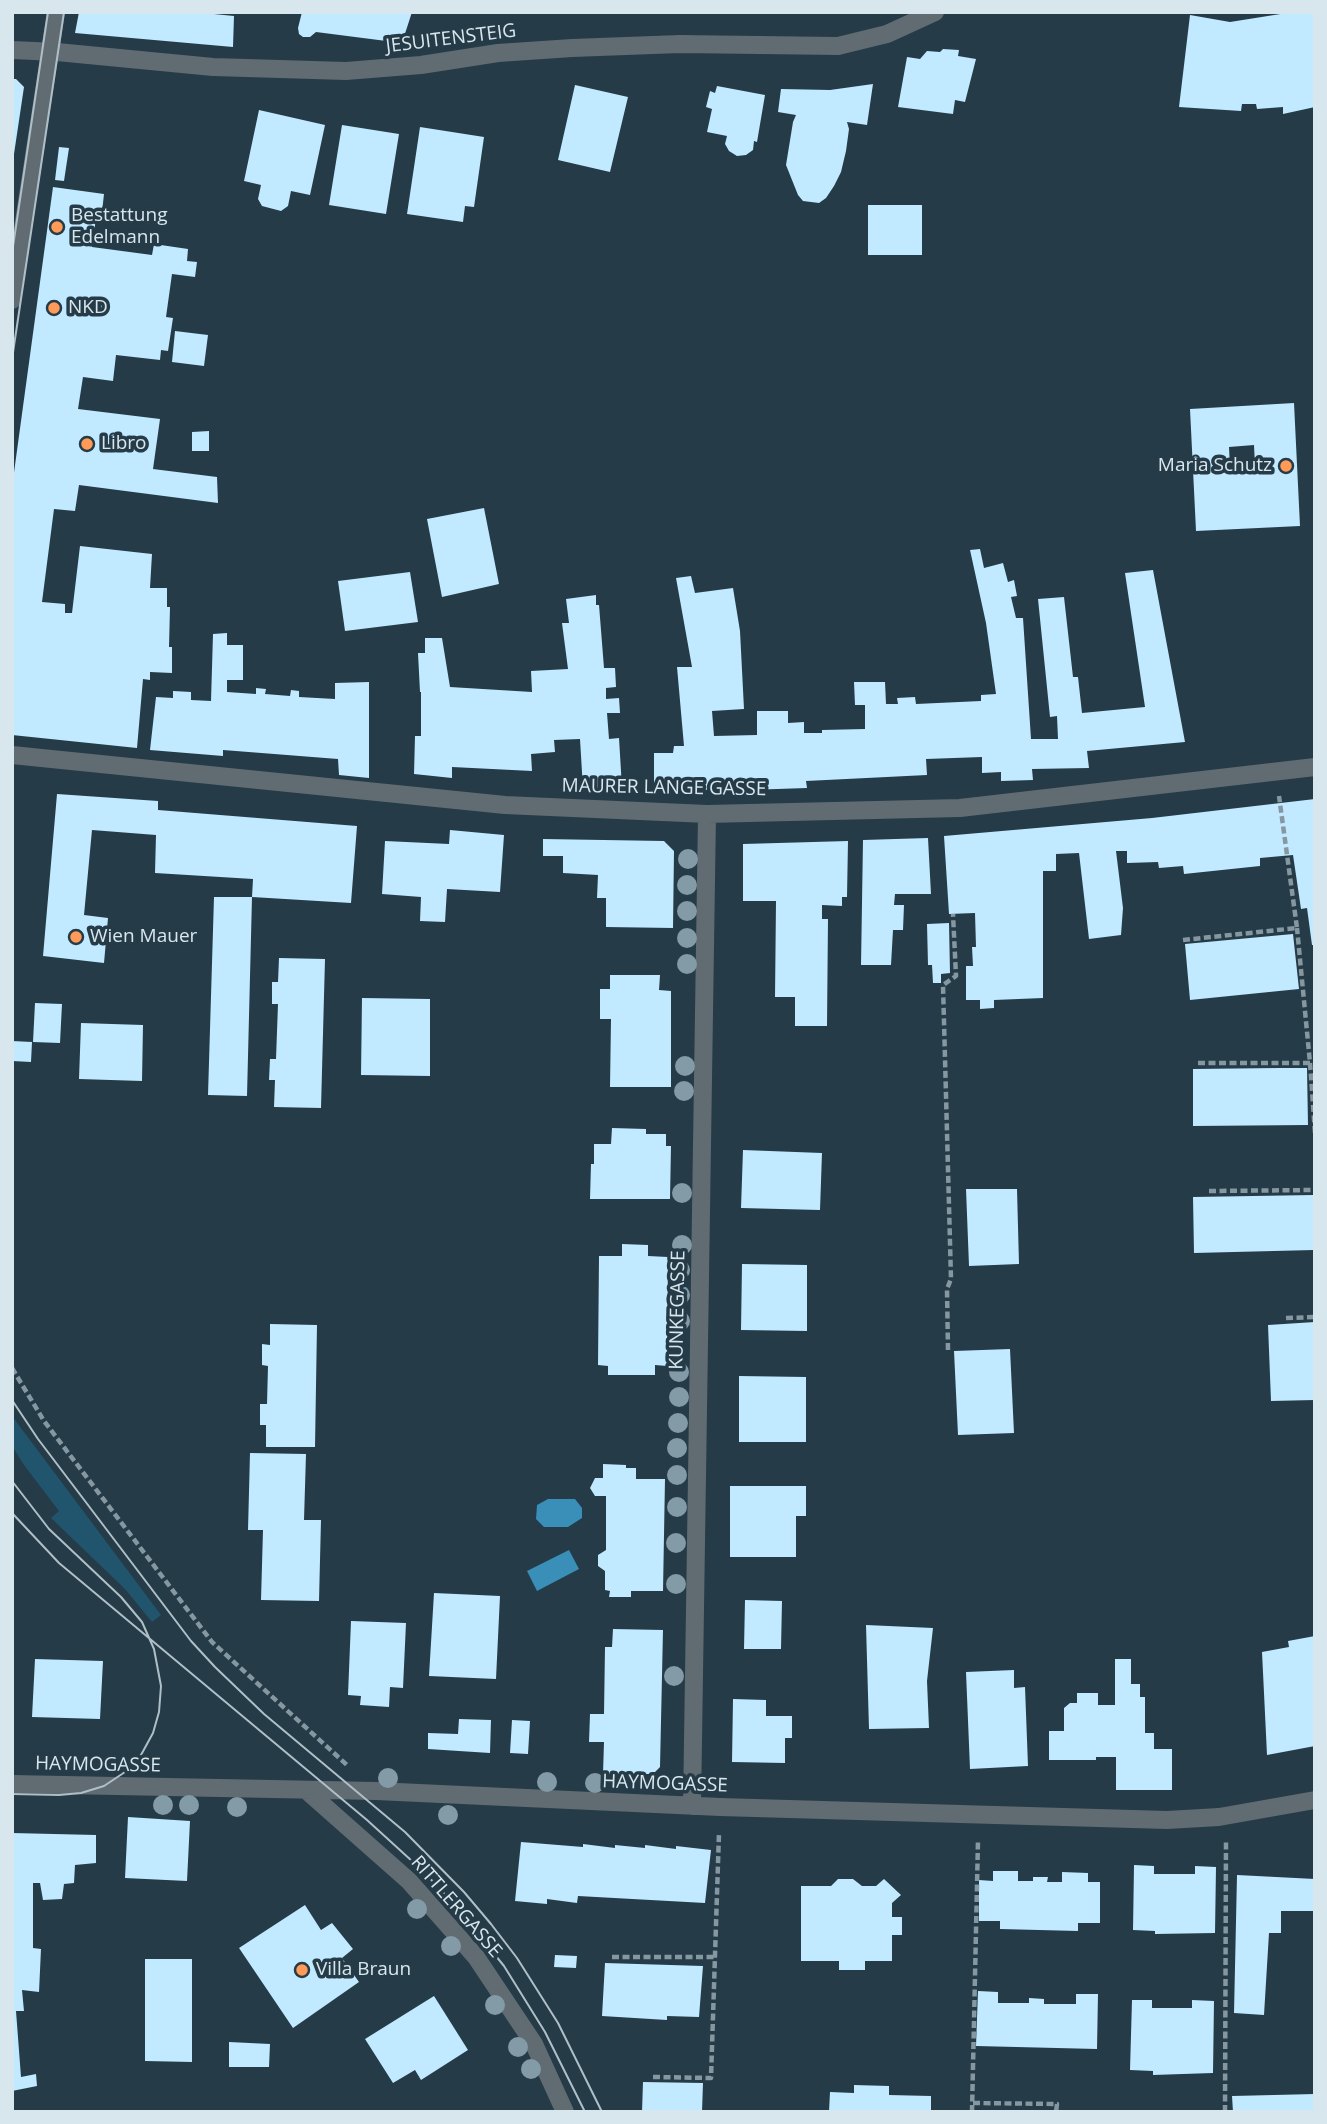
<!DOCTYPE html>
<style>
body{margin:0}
#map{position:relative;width:1327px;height:2124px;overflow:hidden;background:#253b47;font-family:"Open Sans",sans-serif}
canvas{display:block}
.frame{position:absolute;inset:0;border:14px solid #d8e6ed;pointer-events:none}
</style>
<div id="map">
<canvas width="1327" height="2124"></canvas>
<div class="frame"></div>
</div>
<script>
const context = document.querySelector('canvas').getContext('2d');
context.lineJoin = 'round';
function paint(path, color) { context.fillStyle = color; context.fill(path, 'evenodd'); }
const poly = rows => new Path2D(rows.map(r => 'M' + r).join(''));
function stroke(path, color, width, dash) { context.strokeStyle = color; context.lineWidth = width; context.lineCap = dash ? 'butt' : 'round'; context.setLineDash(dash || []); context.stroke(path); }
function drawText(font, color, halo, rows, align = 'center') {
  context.font = font + ' "Open Sans",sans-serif'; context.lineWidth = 7; context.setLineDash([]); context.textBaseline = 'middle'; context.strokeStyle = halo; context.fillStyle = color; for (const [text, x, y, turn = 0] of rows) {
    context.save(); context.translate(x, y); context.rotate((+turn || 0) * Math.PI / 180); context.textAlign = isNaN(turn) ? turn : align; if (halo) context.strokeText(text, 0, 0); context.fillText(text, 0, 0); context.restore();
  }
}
paint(poly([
 [12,1416,161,1615,152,1622,125,1589,51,1518,59,1511,24,1465,12,1446]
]), '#21556e');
paint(poly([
 [548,1499,575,1499,582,1508,582,1518,568,1527,544,1527,536,1519,537,1505],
 [569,1550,579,1569,537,1591,527,1571]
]), '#398fb8');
paint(poly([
 [79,12,194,12,234,16,233,47,75,33],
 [302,12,412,12,402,43,316,32,310,37,303,37,299,34,298,28],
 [1293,12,1315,12,1315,107,1283,114,1283,107,1257,109,1256,104,1242,104,1241,111,1179,107,1190,15,1230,22],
 [943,49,959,50,958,56,976,59,965,102,955,100,953,114,898,107,907,57,920,59,927,51,940,52],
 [12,79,16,79,24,87,14,154],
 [873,84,867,125,847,122,849,129,846,151,841,172,834,186,826,198,819,203,803,201,798,195,786,165,793,122,796,115,778,112,781,89,830,90],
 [575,85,628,97,610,172,558,160],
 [717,86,765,95,757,142,754,141,753,150,746,155,737,156,729,151,725,144,727,136,707,132,712,109,706,107,710,91,715,93],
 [259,110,325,125,310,195,291,191,288,206,281,211,262,206,258,199,261,185,244,181],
 [342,125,399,134,386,214,329,205],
 [420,127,484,137,474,207,465,206,463,222,407,214],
 [59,147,69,148,64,181,55,180],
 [53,187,104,194,102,212,97,211,92,247,152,255,154,244,188,249,187,261,197,262,195,277,172,274,166,317,173,318,168,351,161,350,160,360,116,355,113,381,83,377,78,409,160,419,153,469,217,477,218,503,79,485,75,511,54,509,42,602,65,604,65,613,72,613,80,546,152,554,150,588,167,588,167,607,170,607,169,647,172,647,172,673,150,672,150,680,143,679,137,748,12,735,12,487],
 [868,205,922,205,922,255,868,255],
 [175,331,208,335,204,366,172,362],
 [1294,403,1300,526,1196,531,1190,409],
 [1254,445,1255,466,1230,468,1229,447],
 [209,431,209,451,192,451,192,432],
 [484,508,499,584,442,597,427,519],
 [980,549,984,568,1003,563,1008,582,1014,580,1017,596,1011,597,1016,618,1023,618,1031,739,1058,739,1057,716,1050,717,1038,599,1064,597,1073,677,1078,677,1082,713,1145,707,1125,573,1153,570,1185,742,1087,751,1089,768,1032,769,1033,780,1001,781,1001,772,982,773,982,757,926,759,927,775,806,781,807,788,717,791,673,786,654,786,654,753,673,753,674,746,684,746,677,667,692,667,676,578,691,576,695,593,733,588,740,631,744,709,712,711,714,736,757,735,757,711,788,711,788,723,804,722,804,733,822,733,822,730,865,729,865,705,855,705,854,682,885,682,886,704,898,704,897,698,915,697,916,704,981,701,981,695,996,694,986,623,970,550],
 [410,572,418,622,345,631,338,581],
 [596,595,596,605,599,605,604,668,615,668,616,687,606,688,606,699,619,698,620,713,607,713,609,739,619,738,622,788,583,789,580,739,554,740,555,752,531,754,532,771,452,767,452,778,414,774,415,736,421,736,421,692,420,692,418,653,425,653,425,638,442,638,450,687,532,692,531,671,568,669,562,623,569,623,566,599],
 [227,633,227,645,243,645,243,680,227,680,227,692,256,694,256,688,266,689,265,694,290,696,291,690,299,691,299,697,335,699,335,683,369,682,369,778,339,775,338,759,223,750,223,756,150,750,156,697,173,698,173,691,191,692,191,700,211,701,213,634],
 [57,794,158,801,158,810,357,826,351,903,252,897,247,1096,208,1095,214,897,252,897,253,879,155,873,156,835,92,830,84,915,108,918,104,963,43,956],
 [1315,799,1315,945,1312,945,1307,908,1301,909,1293,855,1260,858,1260,866,1184,874,1183,866,1159,868,1158,862,1127,863,1127,851,1116,851,1123,908,1121,935,1089,939,1079,853,1056,854,1056,871,1043,871,1043,998,994,1000,994,1008,980,1009,980,1000,966,1000,966,966,973,966,972,947,976,947,975,913,949,914,944,836,1152,818],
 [450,830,504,835,500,892,447,889,445,922,420,921,421,897,382,894,385,841,449,844],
 [928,838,931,894,895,894,894,905,904,905,903,930,893,930,891,965,861,965,863,840],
 [543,839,664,841,674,851,673,928,606,927,606,898,597,898,598,875,563,873,563,856,543,856],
 [848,841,847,897,842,897,842,906,822,905,822,919,828,919,827,1026,795,1026,795,997,775,997,776,901,743,901,743,844],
 [949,923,950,973,941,974,941,983,933,983,932,965,928,965,927,924],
 [1293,934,1299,989,1190,1000,1185,944],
 [279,958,325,959,321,1108,274,1107,275,1080,269,1080,270,1059,276,1059,278,1004,272,1004,272,982,278,982],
 [610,975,660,975,659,990,671,991,671,1087,610,1087,611,1019,600,1019,600,989,610,989],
 [362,998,430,999,430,1076,361,1075],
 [35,1003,62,1004,60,1043,33,1042],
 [81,1023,143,1025,142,1081,79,1079],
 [12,1041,32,1042,31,1062,12,1061],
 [1278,1068,1307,1068,1308,1125,1193,1126,1193,1069],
 [612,1128,646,1129,646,1134,666,1134,666,1146,671,1146,670,1199,590,1199,591,1164,594,1164,594,1144,611,1144],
 [743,1150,822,1153,820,1210,741,1208],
 [966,1189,1017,1189,1019,1264,969,1266],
 [1313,1195,1314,1250,1194,1253,1193,1197],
 [622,1244,648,1245,648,1256,668,1257,667,1366,655,1365,655,1375,608,1375,608,1366,598,1365,599,1256,622,1256],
 [742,1264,807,1265,807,1331,741,1330],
 [1315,1322,1315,1400,1271,1401,1268,1325],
 [270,1324,317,1325,315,1447,266,1447,266,1425,260,1425,260,1404,267,1404,268,1366,262,1365,262,1344,270,1345],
 [1010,1349,1014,1433,958,1435,954,1351],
 [739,1376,806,1377,806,1442,739,1442],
 [250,1453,306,1454,304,1520,321,1520,319,1601,261,1600,263,1530,248,1530],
 [603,1464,626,1465,626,1468,636,1468,636,1479,665,1479,663,1591,631,1591,631,1597,609,1597,610,1591,605,1590,605,1571,598,1566,598,1555,606,1550,606,1496,595,1496,590,1488,595,1478,603,1478],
 [730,1486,806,1486,806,1516,796,1516,796,1557,730,1557],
 [434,1593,500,1596,496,1679,429,1676],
 [745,1600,782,1601,781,1649,744,1649],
 [351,1621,406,1623,403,1688,390,1687,389,1707,360,1705,361,1696,348,1695],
 [866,1625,933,1628,927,1681,929,1728,869,1729],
 [613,1629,663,1630,660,1767,653,1774,603,1774,604,1742,589,1742,590,1714,604,1714,605,1647,612,1647],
 [1315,1636,1315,1746,1267,1755,1262,1652,1289,1647,1288,1641],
 [35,1659,103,1661,100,1719,32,1717],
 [1115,1659,1131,1659,1131,1684,1140,1684,1140,1697,1145,1697,1145,1733,1154,1733,1154,1749,1172,1749,1172,1790,1116,1790,1116,1757,1096,1757,1096,1760,1049,1760,1049,1731,1064,1731,1064,1708,1070,1703,1077,1703,1077,1693,1098,1693,1098,1705,1115,1705],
 [1014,1670,1014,1688,1025,1687,1028,1766,970,1769,966,1672],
 [733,1699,766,1700,766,1716,792,1716,792,1738,785,1738,785,1763,732,1762],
 [459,1719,491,1720,490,1753,428,1749,428,1733,458,1734],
 [512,1720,530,1721,528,1754,510,1753],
 [128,1817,190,1821,187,1881,125,1878],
 [12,1833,96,1835,96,1863,75,1865,74,1883,64,1884,62,1899,43,1900,40,1883,33,1883,33,1948,41,1949,39,1992,22,1990,24,2011,16,2011,21,2077,36,2074,37,2086,12,2091],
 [521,1842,583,1847,583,1844,615,1848,615,1845,645,1848,645,1845,676,1849,676,1846,711,1850,705,1903,578,1896,577,1903,547,1899,547,1904,515,1901],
 [1134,1865,1154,1866,1154,1874,1195,1874,1195,1866,1216,1867,1215,1933,1155,1934,1155,1931,1133,1930],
 [993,1871,1018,1871,1018,1881,1033,1881,1033,1877,1048,1877,1047,1882,1062,1882,1062,1872,1088,1873,1088,1882,1100,1882,1100,1923,1078,1923,1078,1931,1000,1929,1000,1921,979,1921,979,1880,993,1881],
 [1237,1875,1315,1879,1313,1911,1281,1911,1281,1933,1269,1933,1264,2015,1234,2013],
 [838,1879,853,1879,862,1886,876,1886,884,1879,901,1895,892,1903,892,1917,902,1917,902,1935,892,1935,892,1961,865,1961,865,1970,839,1970,839,1961,801,1961,801,1886,831,1886],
 [305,1905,321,1930,332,1923,353,1949,342,1958,359,1982,293,2028,239,1948],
 [555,1955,577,1956,576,1968,554,1967],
 [145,1959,192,1959,192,2062,145,2061],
 [605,1963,703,1966,699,2017,667,2016,667,2020,602,2016],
 [978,1991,998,1992,998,2003,1029,2003,1029,1998,1044,1999,1044,2004,1076,2004,1076,1994,1098,1994,1097,2049,976,2046],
 [434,1996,468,2050,421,2080,415,2070,393,2083,365,2039],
 [1132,2000,1152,2000,1152,2008,1192,2008,1192,2000,1214,2001,1213,2073,1153,2075,1153,2071,1130,2070],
 [229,2042,270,2044,269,2067,229,2067],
 [643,2082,703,2083,702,2112,642,2112],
 [854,2085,889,2086,889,2095,931,2096,931,2112,829,2112,830,2092,854,2093],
 [1315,2094,1315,2112,1233,2112,1232,2096]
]), '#c1e9ff');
stroke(poly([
 [1183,940,1297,928,1279,796],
 [1198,1063,1310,1063,1297,928],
 [1310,1063,1315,1133],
 [1209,1191,1315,1190],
 [1286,1318,1315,1317],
 [948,1350,947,1289,951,1279,943,985,956,976,953,914],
 [12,1368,44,1421,212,1642,347,1765],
 [612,1957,715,1957],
 [653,2077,711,2078,719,1833],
 [973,2103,1057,2104,1056,2112],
 [972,2112,978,1840],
 [1225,2112,1226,1840]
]), '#8597a0', 4.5, [7, 3.5]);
stroke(poly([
 [12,50,57,52,213,67,346,71,421,65,498,53,572,48,680,44,838,46,887,34,935,12],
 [12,300,56,12],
 [12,755,505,805,707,814,960,808,1315,767],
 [12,1784,376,1791,720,1807,1167,1820,1219,1817,1315,1800],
 [306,1790,409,1881,476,1957,534,2044,565,2112],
 [692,1806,707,814]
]), '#616b72', 18);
stroke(poly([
 [12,253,48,12],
 [12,359,64,12],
 [12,1400,38,1439,191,1641,215,1667,264,1714,405,1832,464,1892,491,1924,517,1958,558,2023,602,2112],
 [12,1481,49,1529,121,1597,142,1622,154,1649,161,1686,159,1712,153,1733,141,1755,125,1772,104,1786,81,1793,59,1795,12,1794],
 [12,1513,59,1563,367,1820,424,1872,452,1902,504,1966,545,2032,585,2112]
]), '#afbfc7', 2);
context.fillStyle = '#839aa7';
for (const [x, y] of [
 [688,859],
 [687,885],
 [687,911],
 [687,938],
 [687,964],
 [685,1066],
 [684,1091],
 [682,1193],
 [682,1245],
 [680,1270],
 [680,1295],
 [680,1321],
 [679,1372],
 [679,1397],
 [678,1423],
 [677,1448],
 [677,1475],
 [677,1507],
 [676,1543],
 [676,1584],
 [674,1676],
 [388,1778],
 [547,1782],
 [595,1783],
 [163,1805],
 [189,1805],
 [237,1807],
 [448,1815],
 [417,1909],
 [451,1946],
 [495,2005],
 [518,2047],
 [531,2069]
]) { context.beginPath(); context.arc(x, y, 10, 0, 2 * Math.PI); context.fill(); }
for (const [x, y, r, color] of [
 [57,227,7,"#fe9b58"],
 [54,308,7,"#fe9b58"],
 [87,444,7,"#fe9b58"],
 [1286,466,7,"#fe9b58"],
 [76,937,7,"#fe9b58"],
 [302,1970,7,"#fe9b58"]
]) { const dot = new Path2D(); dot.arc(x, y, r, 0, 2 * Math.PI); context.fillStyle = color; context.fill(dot); stroke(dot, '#253b47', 2.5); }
drawText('19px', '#d8e6ed', '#253b47', [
 ["JESUITENSTEIG",451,39,-7],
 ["MAURER LANGE GASSE",664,788,1],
 ["KUNKEGASSE",678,1310,-89],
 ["HAYMOGASSE",98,1765,1],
 ["HAYMOGASSE",665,1784,2],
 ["RITTLERGASSE",456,1907,49]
]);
drawText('19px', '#d8e6ed', '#253b47', [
 ["Bestattung",71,216],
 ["Edelmann",71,238],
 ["NKD",68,308],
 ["Libro",101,444],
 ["Maria Schutz",1272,466,"right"],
 ["Wien Mauer",90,937],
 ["Villa Braun",316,1970]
], 'left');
</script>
